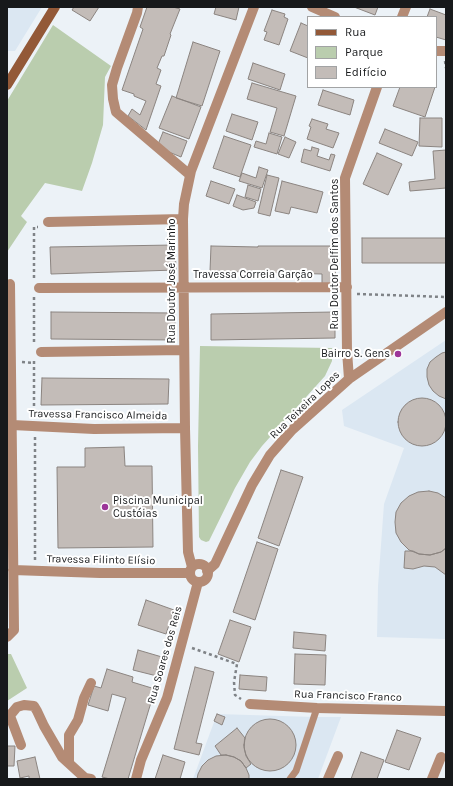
<!DOCTYPE html>
<meta charset="utf-8">
<style>
body{margin:0}
#map{position:relative;width:453px;height:786px;overflow:hidden;background:#ecf2f7;font-family:Karla,sans-serif}
canvas{display:block}
.frame{position:absolute;inset:0;border:8px solid #17191b;pointer-events:none}
.legend{position:absolute;left:307px;top:16px;width:130px;height:72px;box-sizing:border-box;background:#fff;border:1px solid #a2a3a4;margin:0;padding:5px 7px;list-style:none;font-size:12px;color:#17191b}
.legend li{display:flex;align-items:center;gap:8px;height:20px}
.legend b{width:20px;border:1px solid #a2a3a4}
</style>
<div id="map">
<canvas width="453" height="786"></canvas>
<div class="frame"></div>
<ul class="legend">
<li><b style="height:5px;background:#935938"></b>Rua</li>
<li><b style="height:11px;background:#bacdae"></b>Parque</li>
<li><b style="height:11px;background:#c3bcb8"></b>Edifício</li>
</ul>
</div>
<script>
const context = document.querySelector('canvas').getContext('2d');
context.lineJoin = 'round';
function paint(path, color) { context.fillStyle = color; context.fill(path, 'evenodd'); }
const poly = rows => new Path2D(rows.map(r => 'M' + r).join(''));
function stroke(path, color, width, dash) { context.strokeStyle = color; context.lineWidth = width; context.lineCap = dash ? 'butt' : 'round'; context.setLineDash(dash || []); context.stroke(path); }
function drawText(font, color, halo, rows, align = 'center') {
  context.font = font + ' Karla,sans-serif'; context.lineWidth = 4; context.setLineDash([]); context.textBaseline = 'middle'; context.strokeStyle = halo; context.fillStyle = color; for (const [text, x, y, turn = 0] of rows) {
    context.save(); context.translate(x, y); context.rotate((+turn || 0) * Math.PI / 180); context.textAlign = isNaN(turn) ? turn : align; if (halo) context.strokeText(text, 0, 0); context.fillText(text, 0, 0); context.restore();
  }
}
paint(poly([
 [7,7,42,7,15,51,7,51],
 [446,340,446,639,377,637,378,586,384,504,404,448,344,426,342,410],
 [217,714,315,717,341,717,318,779,193,779]
]), '#dbe7f2');
paint(poly([
 [53,25,111,66,105,77,103,125,92,163,82,191,45,183,21,216,27,222,7,252,7,101],
 [200,346,332,348,332,361,325,376,262,446,250,462,235,488,209,541,206,542,201,540,199,537,198,446],
 [7,654,11,654,27,688,7,701]
]), '#bacdae');
const building = poly([
 [74,7,99,7,90,21,72,10,74,7],
 [147,7,173,7,180,9,170,34,171,35,164,56,162,56,157,68,161,70,156,84,161,86,146,130,128,116,132,109,140,115,146,101,134,96,134,94,122,90,143,29,140,27,147,7],
 [216,7,239,7,236,20,214,14,216,7],
 [354,7,378,7,375,15,354,7],
 [430,9,446,15,446,40,436,37,436,17,427,17,430,9],
 [272,10,285,14,284,17,288,19,279,45,264,40,267,32,264,31,272,10],
 [301,23,308,26,308,58,290,51,301,23],
 [193,42,220,51,202,106,176,98,193,42],
 [253,63,285,74,280,90,248,79,253,63],
 [252,83,296,96,284,136,270,132,277,108,247,99,252,83],
 [400,87,435,87,425,117,393,106,400,87],
 [323,90,354,100,350,115,318,105,323,90],
 [172,96,201,107,189,139,159,128,172,96],
 [232,114,258,122,252,140,226,131,232,114],
 [420,118,442,118,442,147,419,146,420,118],
 [312,119,328,124,326,129,339,133,333,148,307,139,311,127,309,126,312,119],
 [385,129,418,142,412,156,379,143,385,129],
 [163,132,187,141,181,157,157,147,163,132],
 [269,133,282,137,277,154,254,147,256,141,266,144,269,133],
 [224,136,251,145,240,177,213,168,224,136],
 [285,137,296,142,289,158,278,154,285,137],
 [312,147,319,149,317,156,329,160,331,154,335,155,330,171,301,162,304,149,311,151,312,147],
 [446,150,446,188,410,191,409,182,435,179,433,151,446,150],
 [377,153,402,164,388,195,363,184,377,153],
 [259,167,268,170,262,188,239,181,242,173,256,178,259,167],
 [267,175,279,178,270,216,258,213,267,175],
 [211,181,235,189,229,204,206,196,211,181],
 [282,181,323,192,317,213,291,207,289,214,275,211,282,181],
 [248,185,261,189,258,201,245,197,248,185],
 [237,195,256,202,254,208,243,210,233,206,237,195],
 [362,238,446,238,446,263,362,263,362,238],
 [175,245,176,270,51,274,50,247,175,245],
 [211,246,258,247,258,246,336,246,335,284,322,284,322,274,210,271,211,246],
 [51,312,175,313,175,340,51,339,51,312],
 [335,312,335,338,211,340,211,314,335,312],
 [446,352,446,399,439,396,433,391,429,385,427,377,427,369,430,362,436,357,442,353,446,352],
 [42,378,169,379,168,404,41,405,42,378],
 '398 422a24 24 0 1 1 48 0a24 24 0 1 1-48 0Z',
 [124,447,125,466,152,466,153,547,58,548,57,467,85,467,85,448,124,447],
 [281,470,303,477,279,546,258,538,281,470],
 [429,491,438,493,446,498,446,548,441,552,430,555,419,554,409,550,401,542,396,533,395,522,396,512,401,503,409,496,418,492,429,491],
 [257,542,278,549,255,620,233,612,257,542],
 [445,549,446,549,446,575,435,567,424,566,413,569,404,568,405,551,413,551,419,554,430,555,441,552,445,549],
 [146,600,174,610,166,634,138,625,146,600],
 [230,620,251,627,239,662,218,654,230,620],
 [294,632,326,635,325,651,293,648,294,632],
 [138,650,162,657,157,676,133,670,138,650],
 [295,654,326,655,325,685,294,684,295,654],
 [195,667,214,672,196,743,202,744,199,755,174,749,195,667],
 [107,669,133,677,132,682,155,689,128,779,110,779,102,777,126,698,112,694,108,711,88,705,94,686,101,688,107,669],
 [240,675,267,677,266,691,239,689,240,675],
 [217,714,225,717,222,725,214,721,217,714],
 '244 745a26 26 0 1 1 52 0a26 26 0 1 1-52 0Z',
 [237,728,245,738,244,747,246,756,251,764,246,768,241,761,234,757,226,755,221,755,215,746,237,728],
 [397,730,421,738,409,770,385,762,397,730],
 [7,746,15,746,14,766,7,766,7,746],
 [361,752,384,760,377,779,351,779,361,752],
 [163,755,185,762,180,779,155,779,163,755],
 [226,755,234,757,241,761,246,768,249,775,249,779,197,779,198,774,202,766,208,760,216,756,226,755],
 [35,757,40,779,29,779,29,776,20,778,17,761,35,757]
]);
paint(building, '#c3bcb8');
stroke(building, '#8b8480', 1);
stroke(poly([
 [445,61,446,68],
 [34,278,34,227,38,227],
 [357,294,446,297],
 [34,297,34,344],
 [34,361,34,414],
 [22,362,34,363],
 [35,437,35,560],
 [192,648,237,664,234,682,235,695,241,699]
]), '#7f8387', 2.5, [3, 3]);
stroke(poly([
 [290,779,296,771,317,708]
]), '#b48b75', 7);
stroke(poly([
 [138,7,137,13,117,68,112,85,113,99,116,112,190,175],
 [312,7,335,17],
 [402,17,406,7],
 [436,51,446,51],
 [48,222,183,219],
 [39,288,347,287],
 [41,352,184,350],
 [349,379,347,351,345,178,377,87],
 [12,425,94,429,185,428],
 '190 573a9 9 0 1 1 18 0a9 9 0 1 1-18 0Z',
 [192,567,188,552,185,428,183,219,184,204,191,171,254,7],
 [13,570,100,573,190,573],
 [207,571,215,564,252,485,270,455,292,430,349,379,446,312],
 [7,637,14,630,10,284],
 [250,704,317,708,446,711],
 [10,716,21,745],
 [7,719,17,707,24,705,34,706,37,711,44,726,62,757,85,778,91,779],
 [69,763,69,735,78,720,84,698,91,683],
 [136,779,141,760,167,698,198,582],
 [328,779,338,756],
 [432,779,441,757]
]), '#b48b75', 10);
stroke(poly([
 [7,85,55,7]
]), '#935938', 10);
for (const [x, y, r, color] of [
 [398,354,4,"#9c3599"],
 [105,507,4,"#9c3599"]
]) { const dot = new Path2D(); dot.arc(x, y, r, 0, 2 * Math.PI); context.fillStyle = color; context.fill(dot); stroke(dot, '#fff', 1.5); }
drawText('11px', '#17191b', '#fff', [
 ["Rua Doutor Delfim dos Santos",335,254,-90],
 ["Travessa Correia Garção",253,275],
 ["Rua Doutor José Marinho",172,281,-90],
 ["Rua Teixeira Lopes",305,405,-44],
 ["Travessa Francisco Almeida",98,415,1],
 ["Travessa Filinto Elísio",101,560,1],
 ["Rua Soares dos Reis",165,655,-74],
 ["Rua Francisco Franco",348,696,2]
]);
drawText('11px', '#17191b', '#fff', [
 ["Bairro S. Gens",390,354],
 ["Piscina Municipal",113,501,"left"],
 ["Custóias",113,514,"left"]
], 'right');
</script>
